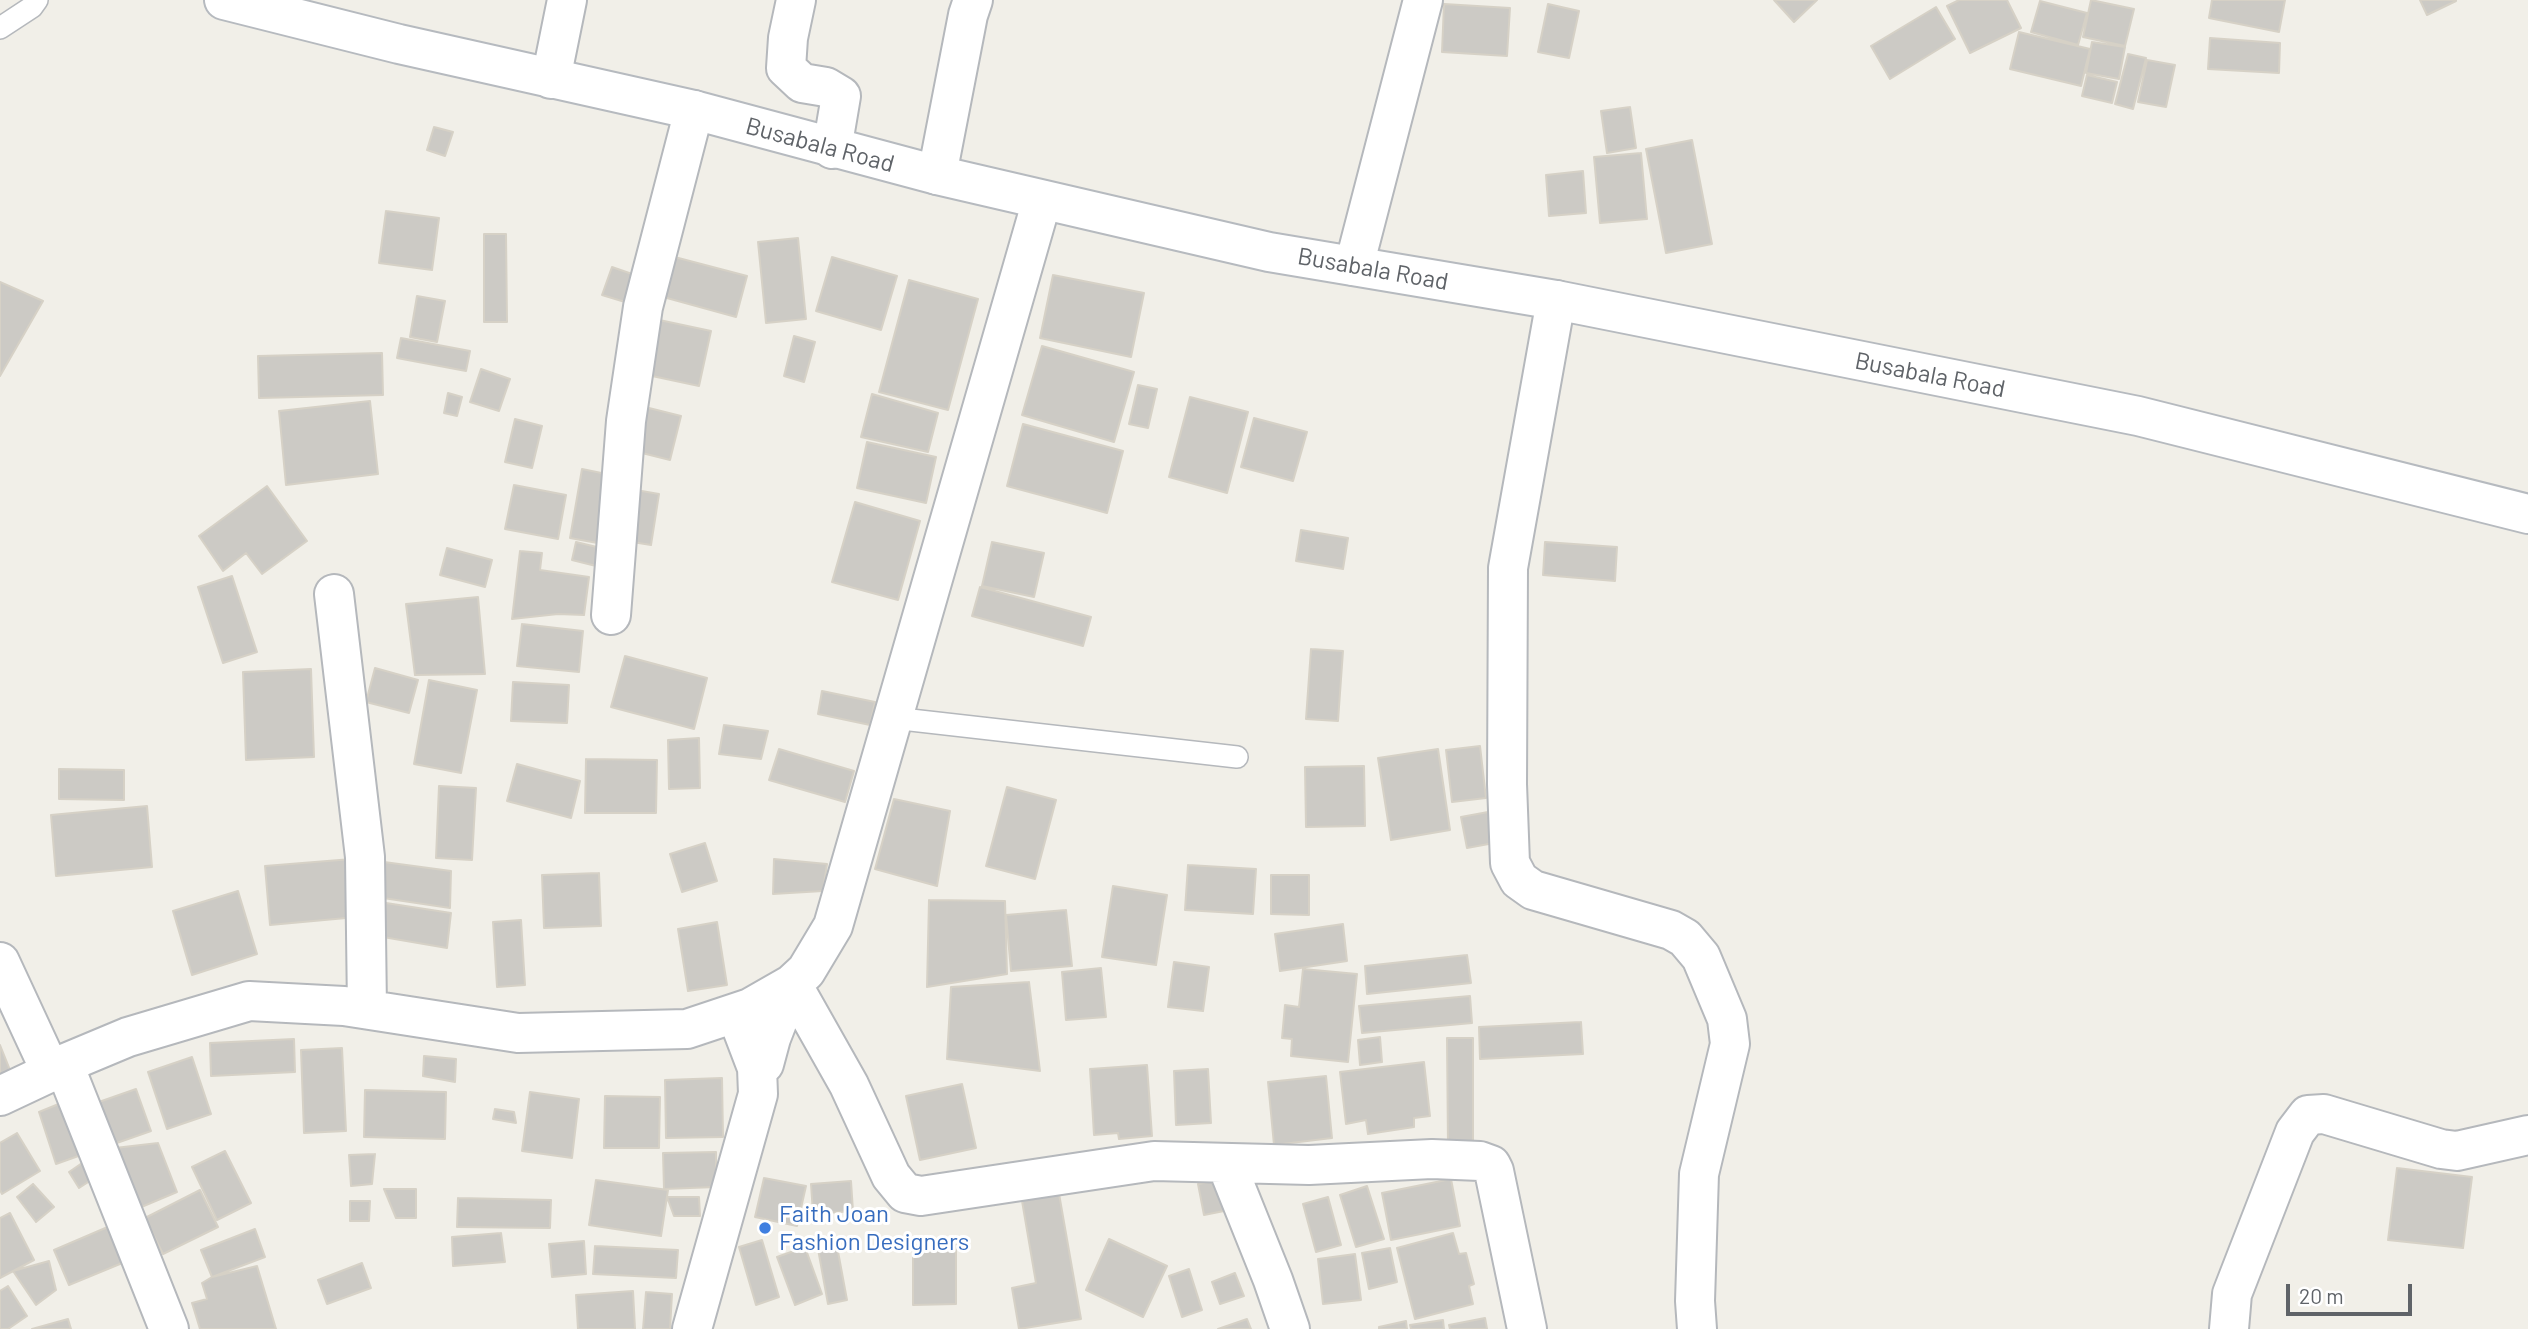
<!DOCTYPE html>
<style>
body{margin:0}
#map{position:relative;width:2528px;height:1329px;overflow:hidden;background:#f1efe8;font-family:Barlow,sans-serif}
canvas{display:block}
.scale{position:absolute;left:2286px;top:1284px;width:126px;height:32px;box-sizing:border-box;border:4px solid #5f6368;border-top:0;padding-left:9px;font-size:21px;line-height:24px;white-space:nowrap;color:#5f6368;-webkit-text-stroke:5px #fff;paint-order:stroke}
</style>
<div id="map">
<canvas width="2528" height="1329"></canvas>
<div class="scale">20 m</div>
</div>
<script>
const context = document.querySelector('canvas').getContext('2d');
context.lineJoin = 'round';
function paint(path, color) { context.fillStyle = color; context.fill(path, 'evenodd'); }
const poly = rows => new Path2D(rows.map(r => 'M' + r).join(''));
function stroke(path, color, width, dash) { context.strokeStyle = color; context.lineWidth = width; context.lineCap = dash ? 'butt' : 'round'; context.setLineDash(dash || []); context.stroke(path); }
function drawText(font, color, halo, rows, align = 'center') {
  context.font = font + ' Barlow,sans-serif'; context.lineWidth = 6; context.setLineDash([]); context.textBaseline = 'middle'; context.strokeStyle = halo; context.fillStyle = color; for (const [text, x, y, turn = 0] of rows) {
    context.save(); context.translate(x, y); context.rotate((+turn || 0) * Math.PI / 180); context.textAlign = isNaN(turn) ? turn : align; if (halo) context.strokeText(text, 0, 0); context.fillText(text, 0, 0); context.restore();
  }
}
const building = poly([
 [1774,0,1817,0,1794,22,1774,0],
 [1959,0,2007,0,2021,28,1970,53,1947,6,1959,0],
 [2091,0,2134,9,2125,46,2083,37,2091,0],
 [2212,0,2285,0,2279,32,2209,18,2212,0],
 [2420,0,2456,0,2456,1,2427,15,2420,0],
 [2040,1,2087,13,2078,45,2031,32,2040,1],
 [1444,4,1510,8,1507,56,1442,52,1444,4],
 [1548,4,1579,11,1569,58,1538,52,1548,4],
 [1936,7,1955,39,1890,79,1871,46,1936,7],
 [2019,32,2090,49,2081,86,2010,69,2019,32],
 [2210,38,2280,43,2279,73,2208,69,2210,38],
 [2092,42,2125,47,2119,79,2086,73,2092,42],
 [2128,54,2146,58,2133,109,2115,104,2128,54],
 [2147,60,2175,65,2166,107,2138,102,2147,60],
 [2087,75,2117,82,2112,103,2082,96,2087,75],
 [1630,107,1636,148,1607,153,1601,111,1630,107],
 [434,127,453,132,445,156,427,150,434,127],
 [1692,140,1712,244,1666,253,1646,149,1692,140],
 [1641,153,1647,219,1600,223,1594,157,1641,153],
 [1583,171,1586,213,1549,216,1546,175,1583,171],
 [386,211,439,218,432,270,379,263,386,211],
 [484,234,506,234,507,322,484,322,484,234],
 [798,238,806,319,766,323,758,242,798,238],
 [667,255,747,276,736,317,656,295,667,255],
 [832,257,897,276,881,330,816,311,832,257],
 [612,267,635,275,625,302,602,295,612,267],
 [1053,275,1144,293,1131,357,1040,338,1053,275],
 [909,280,978,299,948,410,879,392,909,280],
 [0,282,43,301,0,376,0,282],
 [417,296,445,301,437,342,410,337,417,296],
 [650,318,711,331,699,386,638,373,650,318],
 [794,336,815,342,804,382,784,376,794,336],
 [401,338,470,351,466,371,397,358,401,338],
 [1042,346,1134,372,1114,442,1022,415,1042,346],
 [382,353,383,395,259,398,258,356,382,353],
 [481,369,510,379,499,411,470,402,481,369],
 [1138,385,1157,389,1148,428,1129,424,1138,385],
 [448,393,462,397,457,416,444,413,448,393],
 [872,394,938,413,928,452,861,437,872,394],
 [1190,397,1248,412,1227,493,1169,477,1190,397],
 [370,401,378,474,286,485,279,411,370,401],
 [645,407,681,416,670,460,634,451,645,407],
 [1254,418,1307,432,1293,481,1241,467,1254,418],
 [515,419,542,426,532,468,505,462,515,419],
 [1023,424,1123,451,1107,513,1007,486,1023,424],
 [867,442,936,457,926,503,857,488,867,442],
 [582,469,616,476,603,544,570,538,582,469],
 [514,485,566,495,558,539,505,529,514,485],
 [267,486,307,541,262,574,246,553,223,571,199,536,267,486],
 [630,489,659,494,651,545,620,540,630,489],
 [855,502,920,521,898,600,832,582,855,502],
 [1301,530,1348,538,1343,569,1296,561,1301,530],
 [576,542,601,548,596,566,572,560,576,542],
 [992,542,1044,553,1034,597,982,586,992,542],
 [1545,542,1617,547,1615,581,1543,575,1545,542],
 [447,548,492,560,485,587,440,575,447,548],
 [520,551,542,553,540,570,589,577,584,615,558,614,512,619,520,551],
 [232,576,257,652,223,663,198,587,232,576],
 [980,587,1091,617,1083,646,972,616,980,587],
 [478,597,485,674,415,675,406,604,478,597],
 [522,624,583,631,579,672,517,666,522,624],
 [1311,649,1343,651,1338,721,1306,719,1311,649],
 [625,656,707,678,694,729,611,707,625,656],
 [375,668,418,680,409,713,366,702,375,668],
 [311,669,314,757,246,760,243,672,311,669],
 [429,680,477,690,461,773,414,764,429,680],
 [513,682,569,685,567,723,511,721,513,682],
 [822,691,875,702,870,725,818,714,822,691],
 [724,725,768,731,761,759,719,754,724,725],
 [699,738,700,788,669,789,668,740,699,738],
 [1480,746,1486,798,1452,802,1446,750,1480,746],
 [779,749,854,771,845,802,769,780,779,749],
 [1438,749,1450,830,1391,840,1378,758,1438,749],
 [586,759,657,760,656,813,585,813,586,759],
 [517,764,580,781,571,818,507,801,517,764],
 [1364,766,1365,826,1306,827,1305,767,1364,766],
 [59,769,124,770,124,800,59,799,59,769],
 [439,786,476,788,472,860,436,858,439,786],
 [1007,787,1056,800,1035,879,986,866,1007,787],
 [894,799,950,811,937,886,875,869,894,799],
 [147,806,152,867,56,876,51,815,147,806],
 [1488,812,1494,843,1467,848,1461,817,1488,812],
 [705,843,717,881,682,892,670,854,705,843],
 [352,859,357,917,270,925,265,866,352,859],
 [774,859,827,864,823,891,773,894,774,859],
 [384,862,451,871,450,908,383,898,384,862],
 [1188,865,1256,869,1253,914,1185,910,1188,865],
 [599,873,601,926,544,928,542,875,599,873],
 [1271,875,1309,875,1309,915,1271,914,1271,875],
 [1113,886,1167,895,1156,965,1102,957,1113,886],
 [238,891,257,954,192,975,173,911,238,891],
 [929,900,1005,901,1007,974,927,987,929,900],
 [386,903,451,913,447,948,383,937,386,903],
 [1066,910,1072,966,1011,971,1006,915,1066,910],
 [521,920,525,985,497,987,493,922,521,920],
 [717,922,727,985,688,991,678,929,717,922],
 [1343,924,1347,961,1280,971,1275,934,1343,924],
 [1467,955,1471,983,1367,994,1365,966,1467,955],
 [1174,962,1209,967,1203,1011,1168,1007,1174,962],
 [1101,968,1106,1017,1066,1020,1062,972,1101,968],
 [1303,969,1357,974,1348,1062,1291,1056,1292,1039,1282,1038,1285,1005,1299,1007,1303,969],
 [1029,982,1040,1071,947,1059,951,987,1029,982],
 [1470,996,1472,1023,1362,1033,1359,1006,1470,996],
 [1581,1022,1583,1054,1480,1059,1479,1027,1581,1022],
 [1380,1037,1382,1062,1360,1065,1358,1040,1380,1037],
 [1447,1038,1473,1038,1473,1148,1448,1147,1447,1038],
 [294,1039,295,1072,211,1076,210,1043,294,1039],
 [0,1045,12,1075,0,1080,0,1045],
 [342,1048,346,1131,304,1133,301,1050,342,1048],
 [424,1056,456,1059,455,1082,423,1076,424,1056],
 [192,1057,211,1114,167,1129,148,1072,192,1057],
 [1424,1062,1430,1116,1414,1118,1414,1127,1368,1134,1366,1120,1346,1124,1340,1072,1424,1062],
 [1147,1065,1152,1136,1119,1139,1118,1133,1094,1135,1090,1069,1147,1065],
 [1208,1069,1211,1123,1176,1125,1174,1071,1208,1069],
 [1326,1076,1332,1138,1274,1145,1268,1082,1326,1076],
 [722,1078,723,1137,666,1138,665,1080,722,1078],
 [962,1084,976,1148,920,1160,906,1096,962,1084],
 [136,1089,151,1131,111,1145,96,1103,136,1089],
 [365,1090,446,1092,445,1139,364,1137,365,1090],
 [530,1092,579,1099,572,1158,522,1151,530,1092],
 [605,1096,660,1097,659,1148,604,1148,605,1096],
 [66,1101,84,1154,56,1164,39,1112,66,1101],
 [495,1109,514,1112,516,1123,493,1119,495,1109],
 [17,1133,40,1171,2,1194,0,1190,0,1143,17,1133],
 [158,1143,177,1192,139,1208,115,1148,158,1143],
 [225,1151,251,1203,217,1220,192,1167,225,1151],
 [716,1152,716,1187,664,1189,663,1153,716,1152],
 [375,1154,372,1184,351,1186,349,1155,375,1154],
 [85,1161,96,1177,79,1188,69,1172,85,1161],
 [2397,1168,2472,1177,2463,1248,2388,1240,2397,1168],
 [764,1178,806,1186,797,1226,755,1217,764,1178],
 [1230,1178,1234,1209,1204,1215,1198,1184,1230,1178],
 [1451,1179,1460,1226,1391,1240,1382,1193,1451,1179],
 [596,1180,668,1190,661,1236,589,1225,596,1180],
 [851,1181,853,1211,813,1214,811,1184,851,1181],
 [33,1184,54,1207,36,1222,17,1197,33,1184],
 [1367,1186,1384,1239,1356,1247,1340,1195,1367,1186],
 [1058,1188,1081,1319,1019,1329,1012,1288,1036,1283,1021,1195,1058,1188],
 [384,1189,416,1189,416,1218,396,1218,384,1189],
 [200,1190,218,1227,163,1254,145,1218,200,1190],
 [667,1197,699,1197,700,1216,674,1216,667,1197],
 [1328,1197,1341,1245,1316,1252,1303,1204,1328,1197],
 [458,1198,551,1200,550,1228,457,1227,458,1198],
 [350,1201,370,1201,369,1221,350,1221,350,1201],
 [10,1213,34,1260,0,1278,0,1218,10,1213],
 [117,1223,132,1259,69,1285,54,1250,117,1223],
 [255,1229,265,1257,212,1277,201,1250,255,1229],
 [501,1233,505,1262,453,1266,452,1237,501,1233],
 [1453,1233,1459,1254,1466,1253,1474,1284,1469,1286,1473,1304,1415,1319,1397,1248,1453,1233],
 [1109,1239,1167,1266,1143,1317,1086,1290,1109,1239],
 [762,1240,779,1297,756,1305,739,1247,762,1240],
 [584,1241,586,1274,552,1277,549,1244,584,1241],
 [913,1245,956,1245,956,1304,913,1305,913,1245],
 [595,1246,678,1250,676,1278,593,1274,595,1246],
 [837,1246,847,1300,828,1304,818,1249,837,1246],
 [805,1247,822,1294,795,1305,777,1257,805,1247],
 [1390,1248,1397,1282,1369,1289,1362,1253,1390,1248],
 [1355,1254,1361,1300,1323,1304,1318,1259,1355,1254],
 [49,1261,56,1290,36,1305,13,1271,49,1261],
 [362,1263,371,1288,327,1304,318,1280,362,1263],
 [257,1266,276,1329,200,1329,192,1303,207,1299,202,1283,212,1277,257,1266],
 [1189,1269,1202,1310,1182,1317,1169,1276,1189,1269],
 [1235,1273,1244,1296,1220,1304,1212,1282,1235,1273],
 [8,1286,27,1316,8,1329,0,1329,0,1291,8,1286],
 [633,1291,635,1329,578,1329,576,1295,633,1291],
 [646,1292,672,1294,670,1329,643,1329,646,1292],
 [1485,1318,1487,1329,1450,1329,1449,1325,1485,1318],
 [68,1319,71,1329,32,1329,68,1319],
 [1247,1319,1251,1329,1218,1329,1247,1319],
 [1443,1320,1444,1329,1411,1329,1410,1325,1443,1320],
 [1406,1321,1407,1329,1379,1329,1379,1327,1406,1321]
]);
paint(building, '#cccac5');
stroke(building, '#d6d1c6', 2);
const lane = poly([
 [0,28,32,7,37,0],
 [893,718,1237,757]
]);
const street = poly([
 [796,0,788,38,786,68,802,83,826,87,841,96,832,149],
 [551,79,567,0],
 [937,175,968,15,973,0],
 [1354,266,1423,0],
 [1556,300,1508,568,1507,784,1510,863,1519,880,1533,890,1671,930,1685,938,1701,957,1727,1019,1730,1044,1699,1174,1695,1301,1697,1329],
 [334,594,365,857,367,1009],
 [611,615,626,421,643,307,694,110],
 [0,962,51,1072],
 [792,984,849,1085,891,1176,905,1193,921,1196,1154,1161,1309,1165,1432,1159,1480,1161,1491,1165,1494,1171,1527,1329],
 [764,1064,771,1038,792,984],
 [61,1065,70,1080,169,1329],
 [0,1096,51,1072,61,1065,128,1037,249,1001,344,1006,518,1033,687,1029,750,1008,792,984,806,971,833,926,1042,200],
 [1226,1163,1273,1280,1290,1329],
 [692,1329,758,1094,757,1068,736,1013],
 [2229,1329,2232,1294,2295,1132,2308,1115,2324,1114,2441,1149,2457,1151,2528,1135]
]);
const secondary = poly([
 [224,0,399,44,694,110,937,175,1269,252,1556,300,2138,416,2528,514]
]);
stroke(lane, '#b5b8bc', 24);
stroke(street, '#b5b8bc', 42);
stroke(secondary, '#b6babf', 42);
stroke(lane, '#fff', 21);
stroke(street, '#fff', 38);
stroke(secondary, '#fff', 38);
for (const [x, y, r, color] of [
 [765,1228,7,"#3f7fe0"]
]) { const dot = new Path2D(); dot.arc(x, y, r, 0, 2 * Math.PI); context.fillStyle = color; context.fill(dot); stroke(dot, '#fff', 2.5); }
drawText('24px', '#5f6368', '#fff', [
 ["Busabala Road",820,145,15],
 ["Busabala Road",1373,269,10],
 ["Busabala Road",1930,375,11]
]);
drawText('24px', '#366cbe', '#fff', [
 ["Faith Joan",779,1214],
 ["Fashion Designers",779,1242]
], 'left');
</script>
